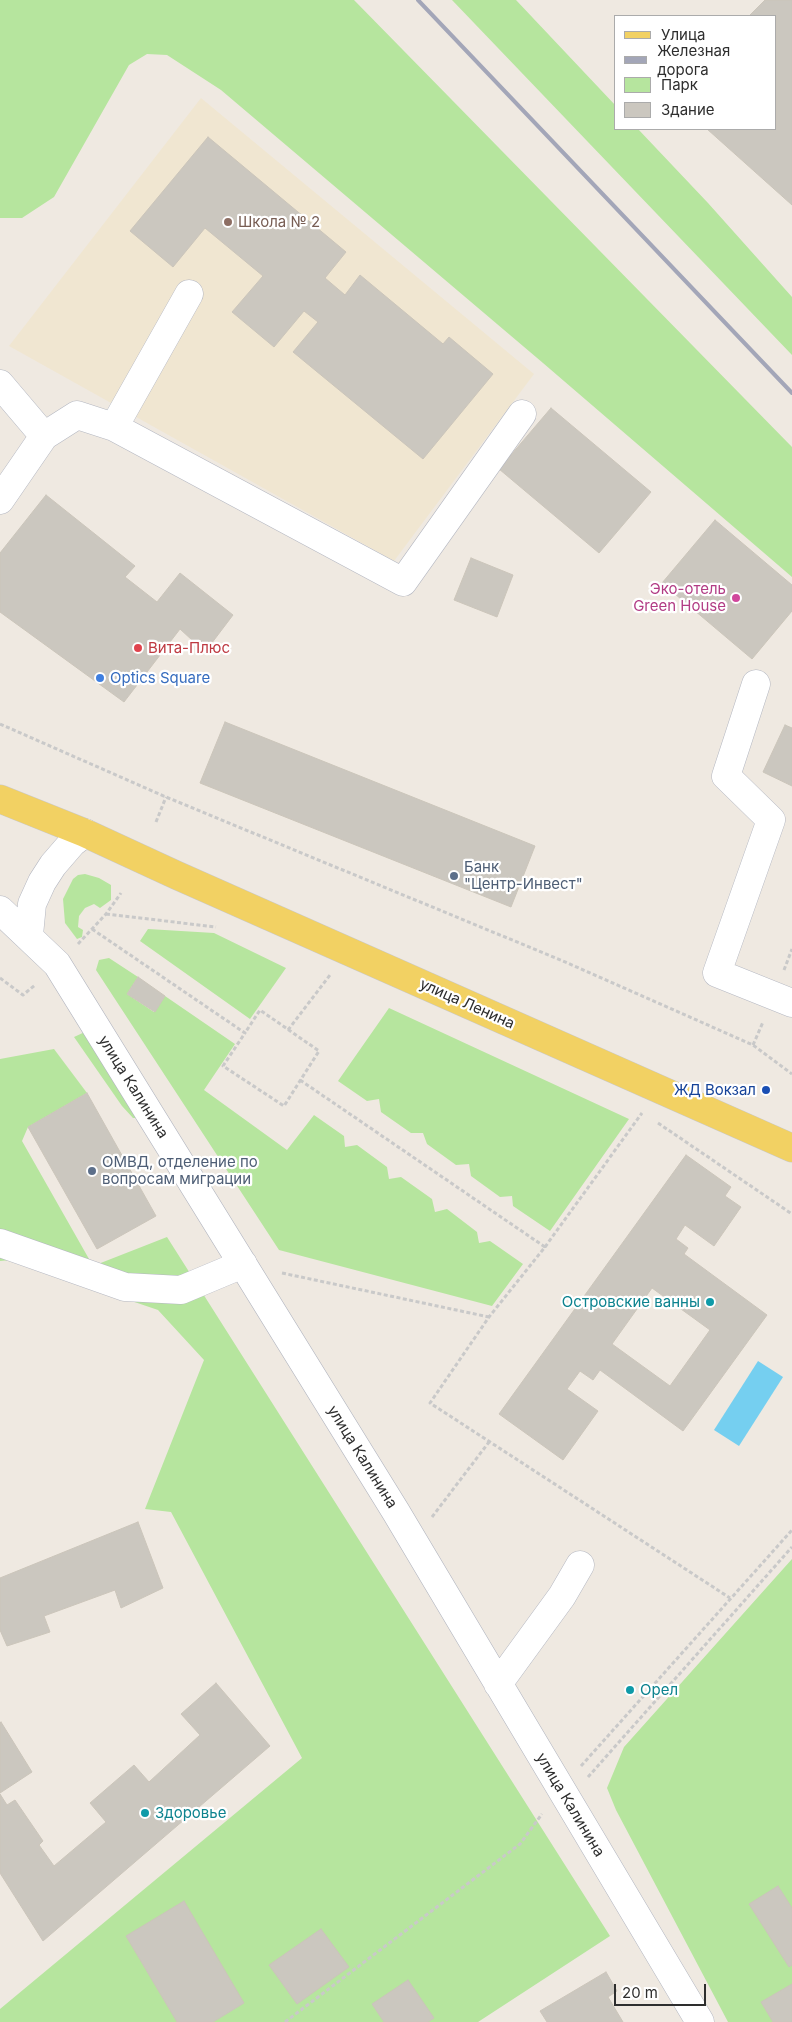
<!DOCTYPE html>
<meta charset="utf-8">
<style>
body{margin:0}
#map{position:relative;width:792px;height:2022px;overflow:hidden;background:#efe9e1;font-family:Inter,sans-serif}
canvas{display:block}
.legend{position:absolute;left:614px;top:15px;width:162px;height:115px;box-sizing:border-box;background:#fff;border:1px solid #ababab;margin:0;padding:6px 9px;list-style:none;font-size:15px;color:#2e2e2e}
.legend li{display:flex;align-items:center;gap:10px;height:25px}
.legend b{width:25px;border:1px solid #ababab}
.scale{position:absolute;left:614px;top:1984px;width:92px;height:22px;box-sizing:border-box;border:2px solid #2e2e2e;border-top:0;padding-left:6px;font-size:15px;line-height:18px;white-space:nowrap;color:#2e2e2e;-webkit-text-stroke:4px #fff;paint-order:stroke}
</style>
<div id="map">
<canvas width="792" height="2022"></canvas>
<ul class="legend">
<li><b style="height:6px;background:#f2d163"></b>Улица</li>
<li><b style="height:6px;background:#a3a6b8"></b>Железная дорога</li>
<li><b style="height:14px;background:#b6e59e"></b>Парк</li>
<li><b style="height:14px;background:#cbc7bf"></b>Здание</li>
</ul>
<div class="scale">20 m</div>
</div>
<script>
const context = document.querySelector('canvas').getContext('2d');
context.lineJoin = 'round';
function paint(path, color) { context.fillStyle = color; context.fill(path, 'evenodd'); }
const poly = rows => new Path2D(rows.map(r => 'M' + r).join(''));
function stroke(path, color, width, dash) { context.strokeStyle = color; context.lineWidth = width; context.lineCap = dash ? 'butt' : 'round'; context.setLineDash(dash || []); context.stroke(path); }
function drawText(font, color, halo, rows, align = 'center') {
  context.font = font + ' Inter,sans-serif'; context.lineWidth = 4.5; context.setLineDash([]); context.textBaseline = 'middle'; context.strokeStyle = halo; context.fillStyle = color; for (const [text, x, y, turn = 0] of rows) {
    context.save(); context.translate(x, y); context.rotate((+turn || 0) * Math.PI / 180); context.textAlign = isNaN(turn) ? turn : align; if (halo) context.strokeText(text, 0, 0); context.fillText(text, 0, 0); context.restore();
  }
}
paint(poly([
 [201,98,534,374,394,561,9,346]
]), '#f0e6d1');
paint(poly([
 [0,0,354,0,792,447,792,577,543,363,221,90,167,55,147,54,129,65,54,197,22,218,0,218],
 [452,0,516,0,616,106,616,129,638,129,708,203,792,297,792,355],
 [85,874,99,878,111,885,111,900,100,908,94,904,85,908,79,916,78,927,83,930,82,937,77,939,65,923,63,899,73,879,78,875],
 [148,929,214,933,286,968,250,1019,140,941],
 [109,958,138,977,127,994,154,1012,165,996,235,1044,204,1090,287,1150,314,1115,344,1136,345,1147,357,1145,387,1167,389,1179,401,1177,432,1199,435,1212,447,1209,477,1232,479,1243,490,1241,523,1264,492,1306,279,1250,96,970,99,960],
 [389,1008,629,1119,550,1231,513,1206,512,1196,500,1197,471,1176,469,1164,456,1165,427,1144,423,1133,411,1133,381,1112,379,1099,367,1101,338,1081],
 [87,1031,138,1118,133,1118,122,1106,74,1037],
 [54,1049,87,1093,28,1127,22,1141,93,1266,167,1237,610,1936,478,2022,0,2022,0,2009,302,1758,171,1512,145,1509,204,1360,158,1310,11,1260,0,1261,0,1059],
 [792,1559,792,2022,728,2022,616,1810,607,1788,624,1747]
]), '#b6e59e');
paint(poly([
 [758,1361,783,1377,739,1446,714,1430]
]), '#75cff0');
const building = poly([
 [765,0,792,0,792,205,707,129,776,129,776,16,749,16,765,0],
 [208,137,346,252,325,278,345,295,360,275,443,344,449,337,493,374,423,459,293,352,318,322,304,311,274,347,232,312,263,276,205,228,173,267,130,231,208,137],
 [551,408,651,492,599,553,499,469,551,408],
 [46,495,135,566,125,577,157,602,180,573,233,615,205,652,180,629,124,702,0,612,0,553,46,495],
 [715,520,792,585,792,611,752,659,662,583,715,520],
 [471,558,513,575,497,617,454,600,471,558],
 [225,722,535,846,511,907,200,783,225,722],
 [785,725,792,728,792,786,763,772,785,725],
 [138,977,165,996,155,1012,127,994,138,977],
 [87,1093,156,1216,97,1249,28,1127,87,1093],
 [686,1155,731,1187,725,1196,741,1207,714,1246,685,1225,676,1239,688,1248,684,1254,767,1315,683,1431,600,1370,593,1380,580,1371,567,1389,598,1411,563,1460,499,1414,686,1155],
 [652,1288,710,1330,670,1386,612,1344,652,1288],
 [138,1522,163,1588,121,1608,115,1590,44,1616,50,1632,7,1646,0,1630,0,1578,138,1522],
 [216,1683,270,1746,43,1941,0,1873,0,1794,7,1805,15,1800,43,1841,39,1845,54,1866,106,1822,90,1803,134,1765,149,1782,200,1735,181,1714,216,1683],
 [1,1722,32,1772,0,1793,0,1723,1,1722],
 [778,1886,792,1908,792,1965,789,1967,749,1904,778,1886],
 [184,1901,244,2003,213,2022,177,2022,126,1936,184,1901],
 [321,1929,349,1967,297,2004,269,1965,321,1929],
 [606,1972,617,1991,608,1997,623,2022,547,2022,540,2011,606,1972],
 [408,1980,434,2018,428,2022,384,2022,372,2004,408,1980],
 [792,1984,792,2022,773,2022,761,2002,792,1984]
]);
paint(building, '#cbc7bf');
stroke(building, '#cbc5ba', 1);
const minor = poly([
 [0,384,44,436],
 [114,427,403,582,522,414],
 [0,500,44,436,77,415,114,427,189,294],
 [756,684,726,776,771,820,717,973,792,1003],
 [0,910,57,964,396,1512,700,2022],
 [29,935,32,904,42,882,53,865,72,843,85,833],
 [0,1243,125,1287,181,1290,243,1264],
 [498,1684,562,1596,580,1565]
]);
const major = poly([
 [0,799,85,833,176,875,792,1148]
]);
stroke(minor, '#b4b7c1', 29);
stroke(major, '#c9c9c9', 29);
stroke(poly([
 [0,724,166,797,563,961,753,1045,792,1074],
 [156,822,166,797],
 [106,914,216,927],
 [92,929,245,1033,223,1066,284,1106,319,1051,260,1010,245,1033],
 [78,944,106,914,121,893],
 [784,970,792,949],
 [0,978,23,995,35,985],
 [288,1030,330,975],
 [753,1045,763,1022],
 [300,1080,545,1247,489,1317,430,1403,730,1598],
 [658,1123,792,1214],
 [545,1247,642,1113],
 [282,1273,489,1317],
 [432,1517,489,1442],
 [581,1766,792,1530],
 [588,1777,792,1547],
 [285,2022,520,1844,542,1814]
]), '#c9c9c9', 3, [4, 2.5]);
stroke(minor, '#fff', 28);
stroke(major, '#f2d163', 28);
stroke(poly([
 [418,0,792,393]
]), '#a3a6b8', 4);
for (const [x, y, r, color] of [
 [228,222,5,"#8d6e63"],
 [736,598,5,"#d1479c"],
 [138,648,5,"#e0444e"],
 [100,678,5,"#3f7fe0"],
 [454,876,5,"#5c6f8a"],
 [766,1090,5,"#1a4fb4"],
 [92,1171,5,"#5c6f8a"],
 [710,1302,5,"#0f9aa8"],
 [630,1690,5,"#0f9aa8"],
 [145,1813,5,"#0f9aa8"]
]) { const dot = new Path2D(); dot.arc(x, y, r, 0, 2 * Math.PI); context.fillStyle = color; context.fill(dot); stroke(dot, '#fff', 2); }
drawText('15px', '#785e54', '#fff', [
 ["Школа № 2",238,222]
], 'left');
drawText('15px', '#b23c85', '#fff', [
 ["Эко-отель",726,589],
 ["Green House",726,606]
], 'right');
drawText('15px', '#be3a42', '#fff', [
 ["Вита-Плюс",148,648]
], 'left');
drawText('15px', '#366cbe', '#fff', [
 ["Optics Square",110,678]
], 'left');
drawText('15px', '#4e5e75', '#fff', [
 ["Банк",464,867],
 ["\"Центр-Инвест\"",464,884],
 ["ОМВД, отделение по",102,1162],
 ["вопросам миграции",102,1179]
], 'left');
drawText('15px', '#2e2e2e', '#fff', [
 ["улица Ленина",467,1004,24],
 ["улица Калинина",133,1087,58],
 ["улица Калинина",362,1457,58],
 ["улица Калинина",570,1805,59]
]);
drawText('15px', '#164399', '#fff', [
 ["ЖД Вокзал",756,1090]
], 'right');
drawText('15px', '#0d838f', '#fff', [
 ["Островские ванны",700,1302,"right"],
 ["Орел",640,1690],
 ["Здоровье",155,1813]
], 'left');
</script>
